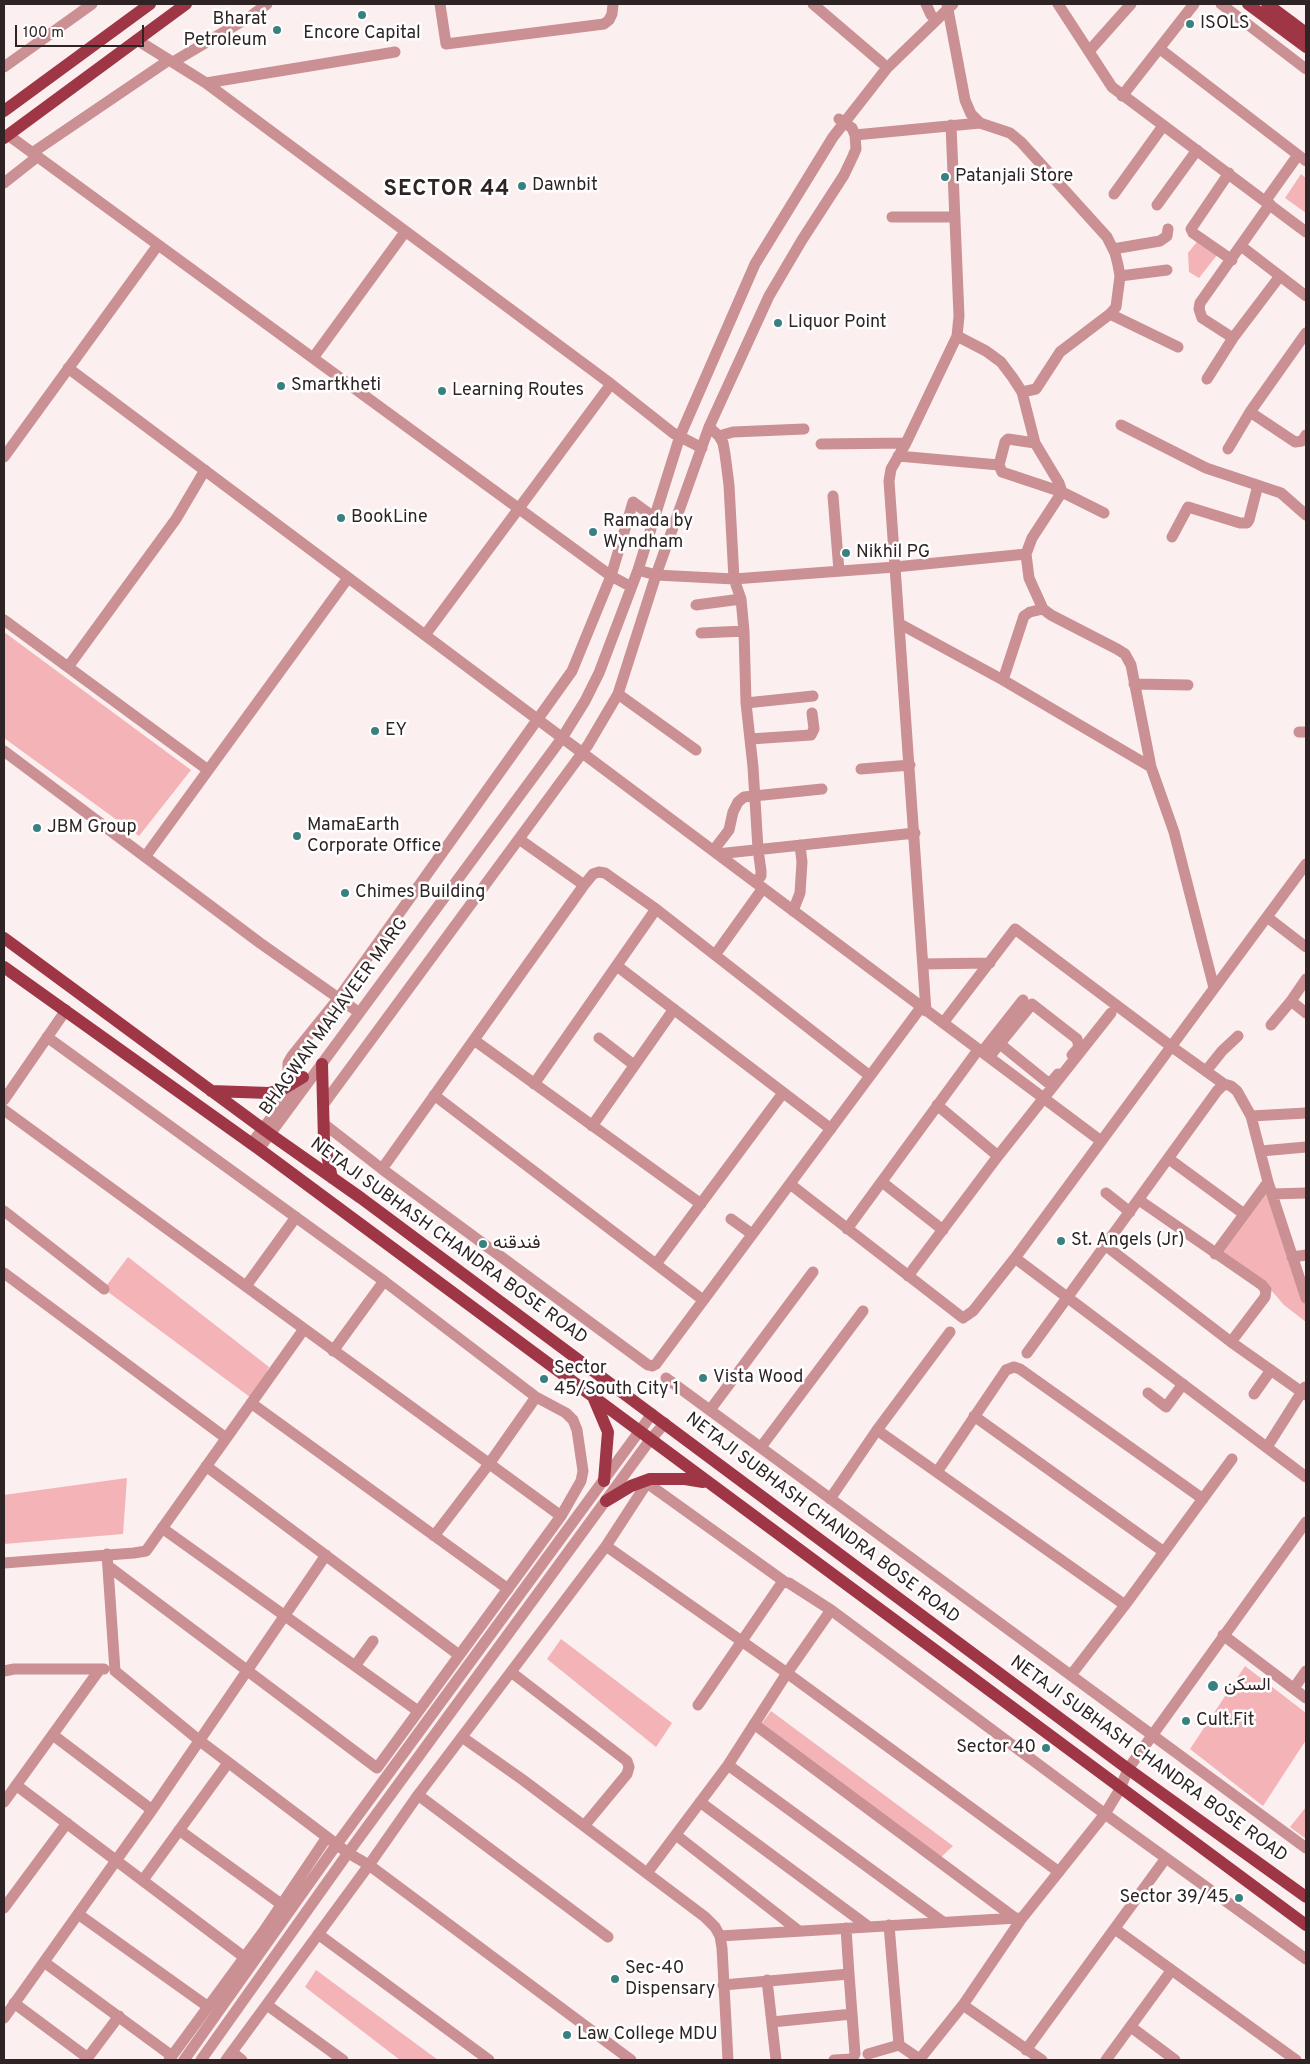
<!DOCTYPE html>
<meta charset="utf-8">
<style>
body{margin:0}
#map{position:relative;width:1310px;height:2064px;overflow:hidden;background:#fceff0;font-family:Overpass,sans-serif}
canvas{display:block}
.frame{position:absolute;inset:0;border:5px solid #2f2425;pointer-events:none}
.scale{position:absolute;left:15px;top:25px;width:129px;height:22px;box-sizing:border-box;border:2px solid #2f2425;border-top:0;padding-left:6px;font-size:15px;line-height:18px;white-space:nowrap;color:#2f2425;-webkit-text-stroke:4px #fff;paint-order:stroke}
</style>
<div id="map">
<canvas width="1310" height="2064"></canvas>
<div class="frame"></div>
<div class="scale">100 m</div>
</div>
<script>
const context = document.querySelector('canvas').getContext('2d');
context.lineJoin = 'round';
function paint(path, color) { context.fillStyle = color; context.fill(path, 'evenodd'); }
const poly = rows => new Path2D(rows.map(r => 'M' + r).join(''));
function stroke(path, color, width, dash) { context.strokeStyle = color; context.lineWidth = width; context.lineCap = dash ? 'butt' : 'round'; context.setLineDash(dash || []); context.stroke(path); }
function drawText(font, color, halo, rows, align = 'center') {
  context.font = font + ' Overpass,Vazirmatn,sans-serif'; context.lineWidth = 5; context.setLineDash([]); context.textBaseline = 'middle'; context.strokeStyle = halo; context.fillStyle = color; for (const [text, x, y, turn = 0] of rows) {
    context.save(); context.translate(x, y); context.rotate((+turn || 0) * Math.PI / 180); context.textAlign = isNaN(turn) ? turn : align; if (halo) context.strokeText(text, 0, 0); context.fillText(text, 0, 0); context.restore();
  }
}
paint(poly([
 [1301,174,1306,178,1306,213,1285,198],
 [1200,238,1217,255,1199,278,1189,272,1188,253],
 [4,632,191,770,139,836,4,738],
 [1266,1187,1306,1303,1306,1322,1284,1305,1271,1290,1218,1253],
 [128,1257,269,1367,254,1400,104,1289],
 [127,1478,123,1534,4,1544,4,1495],
 [561,1639,672,1723,656,1747,547,1659],
 [1245,1666,1306,1713,1306,1740,1263,1806,1190,1749],
 [771,1711,953,1846,939,1859,762,1723],
 [1306,1807,1306,1839,1290,1827],
 [316,1970,438,2060,400,2060,305,1987]
]), '#f3b3b7');
stroke(poly([
 [440,4,446,44,604,24,609,20,612,14,613,4],
 [813,4,882,63],
 [926,4,931,15],
 [947,4,965,100,971,114,980,123,1010,133,1021,142,1107,237,1115,253,1118,265,1120,276,1116,307,1110,314,1060,352,1036,389,1022,392],
 [1058,4,1112,87,1306,232],
 [1221,4,1306,69],
 [137,40,206,83,611,384,673,433,702,448],
 [1160,49,1306,161],
 [1090,50,1131,4],
 [173,62,251,16,267,4],
 [4,67,92,4],
 [206,83,395,52],
 [1122,96,1194,4],
 [8,135,611,576,626,584],
 [855,135,980,123],
 [32,153,169,60],
 [1229,173,1191,229,1193,233,1232,260],
 [4,183,37,157],
 [1114,194,1163,126],
 [1266,200,1298,155],
 [1157,205,1197,150],
 [892,217,955,217],
 [1241,246,1306,296],
 [1113,249,1160,241,1167,236,1168,229],
 [1120,276,1167,270],
 [1110,314,1178,347],
 [957,336,986,351,1001,362,1013,378,1022,392,1035,443,1059,483,1062,492,1032,538,1026,554,1029,578,1043,609,1051,615,1117,649,1125,654,1131,665,1151,767,1174,832,1214,988],
 [1233,338,1202,318,1199,309,1200,303,1270,204],
 [313,358,405,232],
 [68,368,1101,1141],
 [1207,379,1233,338,1280,276],
 [1250,412,1295,442,1302,441,1306,435],
 [1121,425,1206,468,1281,493,1306,515],
 [709,427,719,436,723,443,725,454,729,485,734,579,741,599,744,631,746,703],
 [719,436,733,432,804,429],
 [1035,443,1008,439,1005,442,999,465,1002,472,1062,492,1104,513],
 [821,444,906,443],
 [1228,449,1250,412,1306,333],
 [898,456,999,465],
 [4,457,158,245],
 [833,496,839,571],
 [1172,537,1188,507,1240,523,1247,523,1249,520,1258,485],
 [638,570,656,575,734,579,895,567,1026,554],
 [696,605,741,599],
 [4,620,208,770],
 [900,624,1003,680,1151,767],
 [701,633,744,631],
 [425,635,611,384],
 [68,667,176,519,205,470],
 [1003,680,1024,616,1030,612,1043,609],
 [1134,684,1188,685],
 [618,694,696,750],
 [1299,732,1306,732],
 [750,739,811,735,814,729,812,713],
 [4,751,260,943,354,1009],
 [861,769,910,765],
 [519,839,584,885],
 [713,851,729,830,733,812,738,802,744,797,822,789],
 [717,854,915,833],
 [145,857,348,578],
 [755,882,761,876,761,871,758,849,753,767,746,703,813,696],
 [793,911,800,893,802,862,800,845],
 [1267,917,1306,947],
 [715,955,763,888],
 [923,964,990,963],
 [617,966,831,1129],
 [1291,1001,1306,1013],
 [926,1011,889,481,891,469,906,443,957,336,959,316,951,125],
 [943,1023,1015,929,1172,1047,1224,1084,1231,1086,1237,1091,1251,1116,1268,1182,1306,1298],
 [1271,1025,1291,1001,1306,979],
 [599,1038,634,1065],
 [474,1040,701,1204],
 [1000,1044,1047,1082,1052,1081,1058,1074],
 [982,1052,1023,1000],
 [989,1057,1032,1004,1077,1039,1079,1047,1072,1055],
 [1206,1071,1222,1051,1238,1036],
 [534,1084,656,909],
 [291,1085,288,1071,288,1063,292,1056,338,999,572,671,611,576,633,502,648,513],
 [434,1095,703,1300],
 [4,1100,66,1010],
 [323,1105,588,745,618,694,656,575,709,427,769,296,802,240,844,175,853,156,856,149,855,135,852,128,839,119],
 [937,1105,998,1156],
 [4,1110,561,1516,581,1481,583,1471,577,1430,573,1420,566,1413,536,1397,384,1281,47,1037],
 [1251,1116,1306,1113],
 [324,1124,382,1169,648,1365,652,1366,656,1364,922,1006],
 [592,1126,674,1009],
 [251,1144,300,1080],
 [259,1149,562,738,585,701,599,673,638,570,680,436,755,264,833,137,844,123,887,68,953,4],
 [1261,1151,1306,1147],
 [1169,1159,1244,1214],
 [382,1169,584,885,593,874,599,872,605,873,656,909,870,1076],
 [882,1182,943,1230],
 [790,1184,963,1318,973,1311,1015,1258,1306,864],
 [1106,1193,1130,1212],
 [1272,1194,1306,1193],
 [1139,1200,1262,1285,1266,1290,1265,1297,1231,1342],
 [4,1211,104,1289],
 [731,1219,752,1234],
 [847,1229,978,1050],
 [1106,1246,1231,1342,1306,1395],
 [1215,1254,1268,1182],
 [1292,1257,1306,1255],
 [1015,1258,1306,1477],
 [656,1264,783,1093],
 [4,1273,226,1438],
 [908,1276,998,1156,1111,1013],
 [246,1286,296,1217],
 [333,1351,384,1281],
 [1027,1353,1217,1091,1224,1084],
 [666,1378,1306,1848],
 [1148,1393,1166,1407,1183,1384],
 [1254,1394,1271,1370],
 [251,1403,508,1589],
 [710,1410,813,1272],
 [974,1416,1164,1552],
 [877,1430,1125,1605],
 [761,1447,863,1311],
 [1267,1447,1305,1387],
 [206,1466,459,1655],
 [937,1472,1006,1370,1014,1367,1020,1369,1203,1499],
 [830,1499,877,1430,950,1332],
 [162,1528,418,1711],
 [434,1536,489,1464,536,1397],
 [606,1546,787,1673,1059,1872],
 [107,1554,115,1671,200,1741,348,1853,369,1865,631,2060],
 [4,1563,134,1553,146,1551,304,1329],
 [108,1566,377,1768,561,1516],
 [831,1610,1105,1814,1306,1959],
 [1223,1635,1306,1698],
 [355,1666,373,1641],
 [4,1671,14,1669,104,1669],
 [511,1672,627,1761,629,1767,627,1774,584,1826],
 [1071,1675,1125,1605,1232,1459],
 [1294,1688,1306,1671],
 [754,1724,1015,1918],
 [53,1735,152,1810],
 [462,1737,523,1780,705,1917,715,1927,720,1936,722,1948,728,2060],
 [728,1765,943,1922],
 [16,1785,244,1957],
 [418,1795,608,1937],
 [4,1802,100,1669],
 [700,1802,869,1927],
 [179,1830,281,1904],
 [676,1835,799,1931],
 [647,1873,728,1765,787,1673,831,1610,789,1583,785,1582,781,1584,698,1705],
 [143,1880,228,1763],
 [4,1908,67,1823],
 [78,1914,207,2006],
 [889,1925,899,2045,921,2060],
 [846,1928,849,1974],
 [1115,1929,1296,2060],
 [318,1934,489,2060],
 [720,1936,1017,1918],
 [44,1962,172,2056],
 [767,1980,776,2060],
 [723,1985,849,1974,855,2054,852,2059,834,2060],
 [14,2003,88,2058],
 [267,2005,343,2060],
 [963,2005,1042,2060],
 [4,2018,152,1810,326,1555],
 [772,2022,852,2014],
 [1131,2027,1175,2060],
 [1026,2050,1166,1858],
 [232,2052,242,2060],
 [868,2054,899,2045],
 [86,2060,119,2016],
 [169,2060,263,1932,327,1837],
 [184,2060,337,1844,652,1414],
 [201,2060,348,1853,650,1440,665,1423],
 [226,2060,369,1865,418,1795,606,1546,647,1483,785,1582],
 [919,2060,963,2005,1022,1918,1105,1814,1120,1789,1128,1769,1306,1522],
 [1106,2060,1171,1971]
]), '#cb9093', 11);
stroke(poly([
 [1248,4,1306,47],
 [1267,4,1306,33],
 [4,111,150,4],
 [4,138,186,4],
 [4,938,270,1134,361,1198,1128,1769,1306,1897],
 [4,967,259,1149,1306,1925],
 [322,1064,324,1141,332,1178],
 [211,1091,269,1093,283,1089,303,1077],
 [594,1399,608,1432,604,1481],
 [606,1501,631,1486,650,1479,685,1479,703,1482]
]), '#9e3646', 12);
for (const [x, y, r, color] of [
 [362,15,5,"#398181"],
 [1190,24,5,"#398181"],
 [277,30,5,"#398181"],
 [945,177,5,"#398181"],
 [522,186,5,"#398181"],
 [778,323,5,"#398181"],
 [281,386,5,"#398181"],
 [442,391,5,"#398181"],
 [341,518,5,"#398181"],
 [593,532,5,"#398181"],
 [846,553,5,"#398181"],
 [375,731,5,"#398181"],
 [37,828,5,"#398181"],
 [297,836,5,"#398181"],
 [345,893,5,"#398181"],
 [1061,1241,5,"#398181"],
 [483,1244,5,"#398181"],
 [703,1378,5,"#398181"],
 [544,1379,5,"#398181"],
 [1213,1686,6,"#398181"],
 [1186,1721,5,"#398181"],
 [1046,1748,5,"#398181"],
 [1239,1898,5,"#398181"],
 [615,1979,5,"#398181"],
 [567,2035,5,"#398181"]
]) { const dot = new Path2D(); dot.arc(x, y, r, 0, 2 * Math.PI); context.fillStyle = color; context.fill(dot); stroke(dot, '#fff', 2); }
drawText('18px', '#2f2425', '#fff', [
 ["Bharat",267,20,"right"],
 ["Petroleum",267,41,"right"],
 ["ISOLS",1200,24],
 ["Encore Capital",362,34,"center"],
 ["Patanjali Store",955,177],
 ["Dawnbit",532,186],
 ["Liquor Point",788,323],
 ["Smartkheti",291,386],
 ["Learning Routes",452,391],
 ["BookLine",351,518],
 ["Ramada by",603,522],
 ["Wyndham",603,543],
 ["Nikhil PG",856,553],
 ["EY",385,731],
 ["MamaEarth",307,826],
 ["Corporate Office",307,847],
 ["JBM Group",47,828],
 ["Chimes Building",355,893],
 ["St. Angels (Jr)",1071,1241],
 ["فندقنه",493,1244],
 ["Sector",554,1369],
 ["45/South City 1",554,1390],
 ["Vista Wood",713,1378],
 ["السكن",1224,1686],
 ["Cult.Fit",1196,1721],
 ["Sector 40",1036,1748,"right"],
 ["Sector 39/45",1229,1898,"right"],
 ["Sec-40",625,1969],
 ["Dispensary",625,1990],
 ["Law College MDU",577,2035]
], 'left');
drawText('18px', '#2f2425', '#fff', [
 ["BHAGWAN MAHAVEER MARG",335,1017,-54],
 ["NETAJI SUBHASH CHANDRA BOSE ROAD",448,1242,36],
 ["NETAJI SUBHASH CHANDRA BOSE ROAD",822,1519,37],
 ["NETAJI SUBHASH CHANDRA BOSE ROAD",1148,1760,36]
]);
context.letterSpacing = '1px';
drawText('bold 22px', '#2f2425', '#fff', [
 ["SECTOR 44",447,191]
]);
context.letterSpacing = '0px';
</script>
